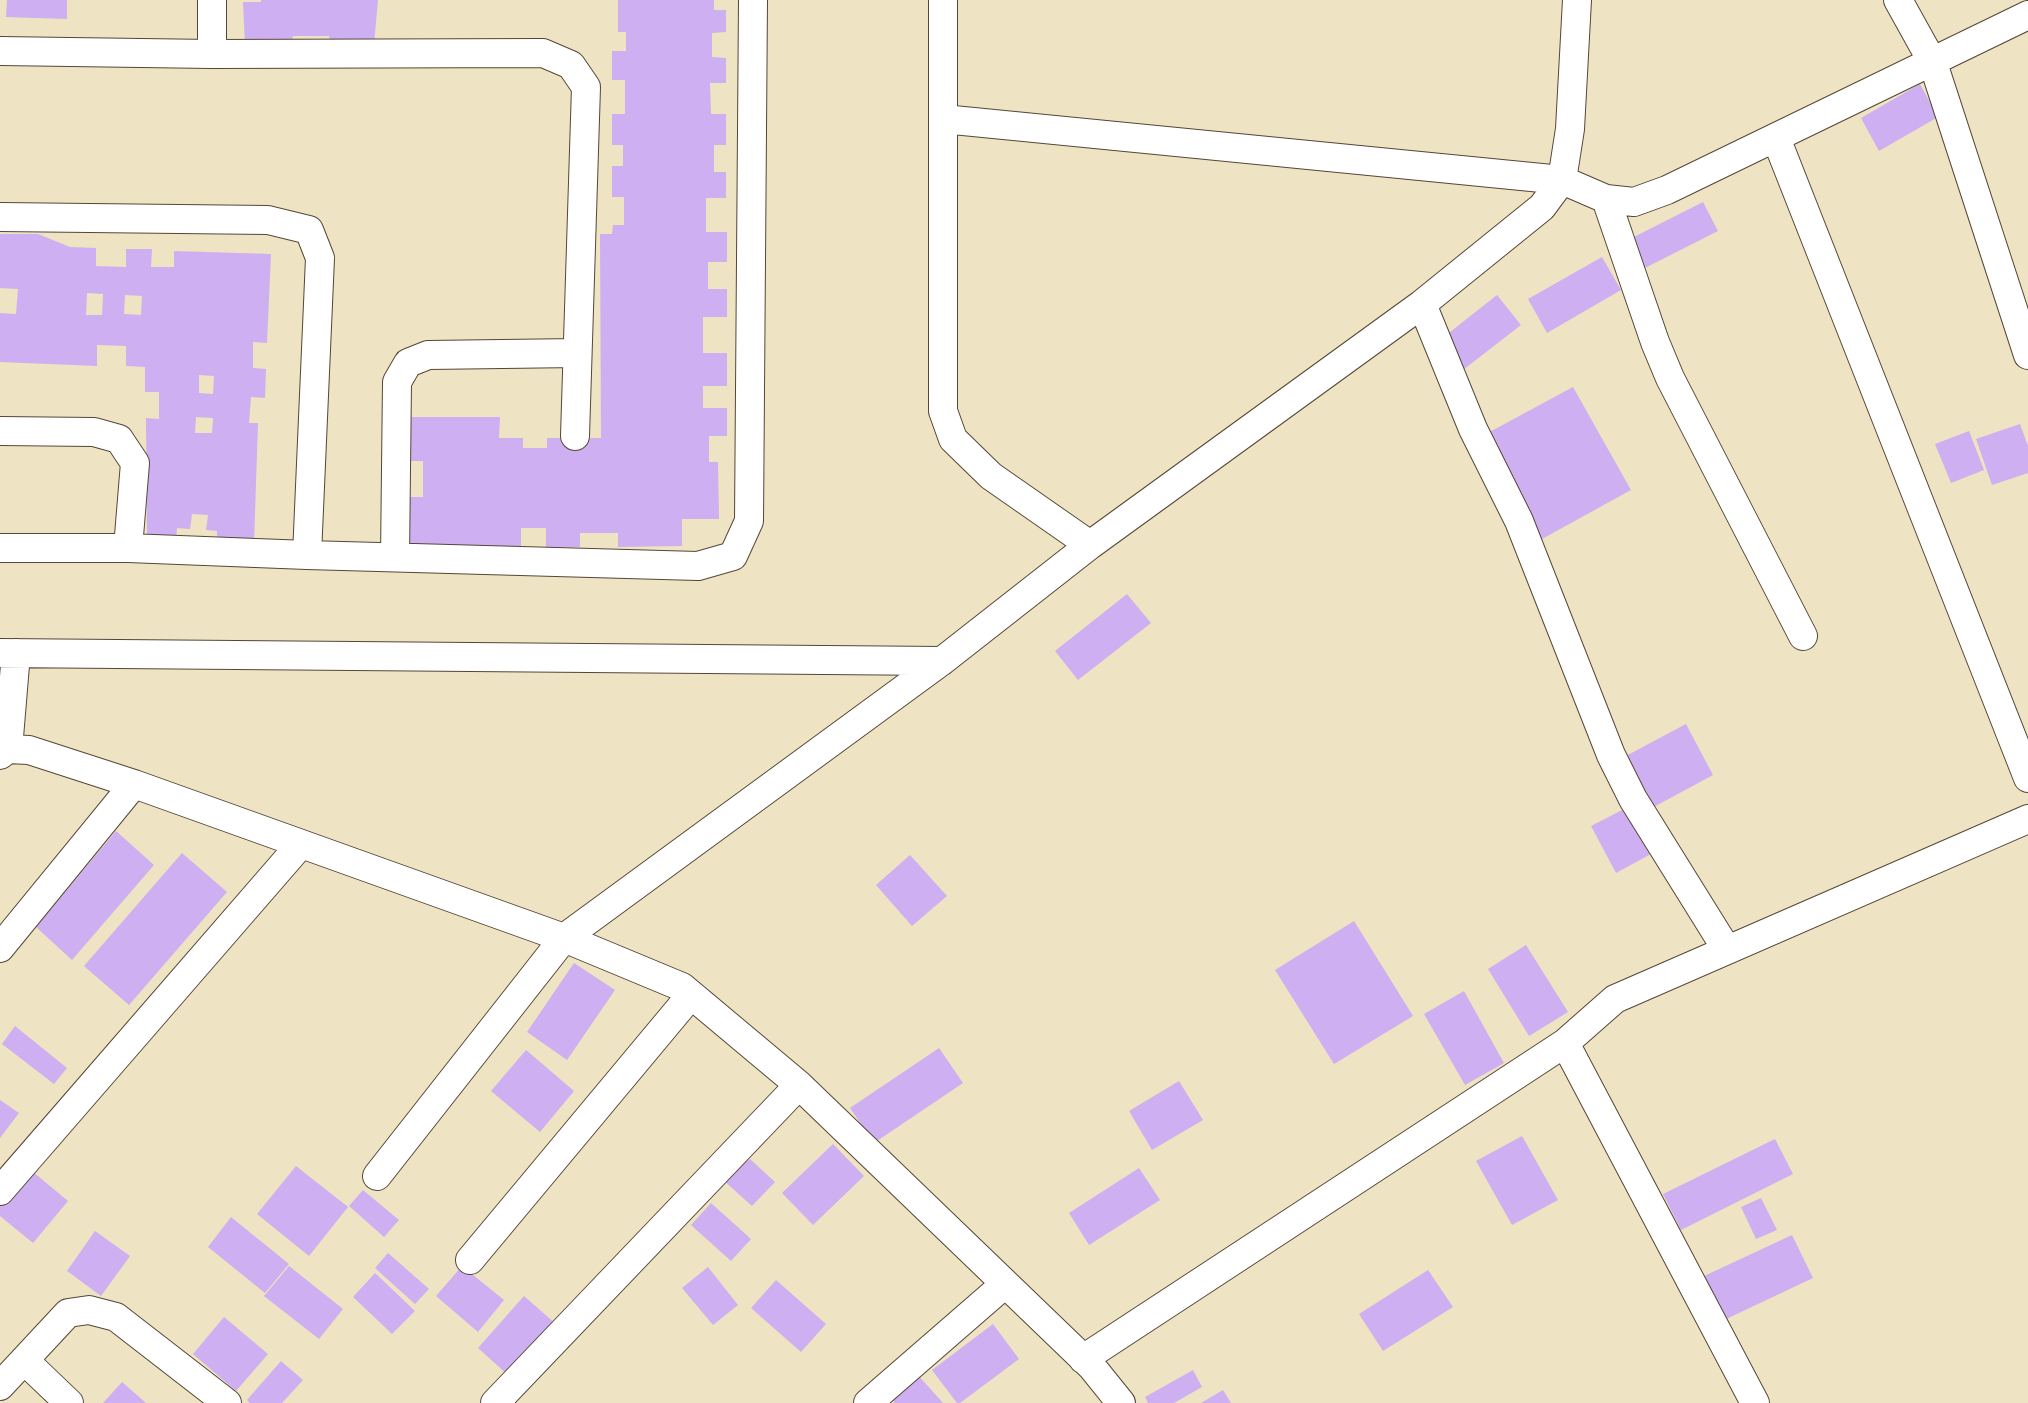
<!DOCTYPE html>
<style>
body{margin:0}
canvas{display:block;background:#eee3c2}
</style>
<canvas width="2028" height="1403"></canvas>
<script>
const context = document.querySelector('canvas').getContext('2d');
context.lineJoin = 'round';
function paint(path, color) { context.fillStyle = color; context.fill(path, 'evenodd'); }
const poly = rows => new Path2D(rows.map(r => 'M' + r).join(''));
function stroke(path, color, width, dash) { context.strokeStyle = color; context.lineWidth = width; context.lineCap = dash ? 'butt' : 'round'; context.setLineDash(dash || []); context.stroke(path); }
paint(poly([
 [7,0,67,0,67,19,6,17],
 [261,0,378,0,374,45,331,45,329,36,293,36,290,46,245,45,243,2,261,2],
 [618,0,714,0,714,10,726,10,726,32,712,33,712,57,726,58,726,83,710,83,711,114,726,114,726,145,714,145,714,172,726,172,726,198,706,198,706,232,727,232,727,262,708,262,708,289,727,289,727,317,703,317,703,353,727,353,727,386,703,386,703,408,727,408,727,436,709,436,709,462,718,462,719,519,682,519,682,546,618,547,618,533,580,533,580,547,546,547,546,528,521,528,521,547,408,546,408,497,423,497,423,461,407,461,407,417,500,417,499,438,523,438,523,448,547,448,547,438,601,438,600,234,612,234,613,225,624,225,624,197,612,197,612,166,623,166,623,145,612,145,612,114,625,114,625,80,612,80,612,51,626,51,626,32,618,32],
 [1920,84,1938,117,1879,151,1861,118],
 [1703,202,1718,231,1639,271,1624,242],
 [0,234,38,234,70,247,96,248,96,266,126,267,126,249,152,249,151,267,174,267,174,251,271,254,267,343,253,342,253,368,266,369,265,398,251,397,249,423,258,423,254,543,217,540,217,531,206,530,208,515,192,514,190,529,177,528,176,541,147,538,146,418,159,419,159,392,145,392,145,367,126,366,126,346,97,345,97,366,0,362,0,313,16,314,18,289,0,288],
 [87,293,103,294,102,315,86,315],
 [125,295,142,296,141,315,124,314],
 [199,375,214,376,213,394,199,393],
 [196,417,213,418,212,433,195,433],
 [1602,257,1621,290,1547,333,1528,299],
 [1497,295,1521,325,1463,370,1440,340],
 [1573,387,1631,490,1542,539,1484,435],
 [2020,424,2028,446,2028,473,1992,485,1976,439],
 [1969,431,1984,470,1951,483,1935,444],
 [1127,594,1151,623,1078,680,1055,651],
 [1686,724,1713,775,1650,809,1622,758],
 [1626,808,1651,854,1616,873,1591,826],
 [116,831,154,865,72,960,36,927],
 [182,853,227,892,129,1005,84,966],
 [910,855,947,896,912,926,876,885],
 [1354,921,1413,1016,1334,1064,1275,970],
 [1526,945,1568,1012,1529,1036,1488,969],
 [574,963,615,990,567,1060,527,1032],
 [1464,991,1504,1063,1465,1085,1424,1014],
 [15,1026,67,1068,54,1084,2,1044],
 [939,1048,963,1083,874,1143,850,1108],
 [526,1050,574,1091,540,1132,491,1091],
 [1179,1081,1203,1120,1152,1150,1129,1111],
 [0,1100,19,1113,0,1138],
 [1522,1136,1558,1200,1512,1225,1476,1161],
 [1775,1139,1793,1174,1681,1230,1663,1194],
 [833,1144,864,1176,813,1225,782,1193],
 [750,1159,775,1182,752,1206,722,1179],
 [26,1166,68,1201,33,1243,0,1216,0,1196],
 [296,1166,348,1207,309,1256,257,1214],
 [1139,1168,1160,1200,1089,1245,1069,1213],
 [363,1190,399,1220,384,1237,349,1206],
 [1761,1198,1777,1230,1756,1239,1741,1207],
 [711,1203,751,1239,731,1261,691,1225],
 [231,1217,289,1264,265,1293,208,1247],
 [95,1231,130,1256,101,1296,67,1271],
 [1792,1235,1813,1278,1722,1321,1702,1277],
 [388,1253,429,1289,415,1304,375,1268],
 [289,1266,343,1309,319,1339,264,1296],
 [462,1266,504,1300,478,1332,436,1296],
 [708,1267,738,1305,713,1325,682,1288],
 [1428,1270,1453,1307,1383,1351,1359,1314],
 [375,1273,415,1311,392,1334,353,1297],
 [776,1280,826,1324,801,1352,751,1308],
 [524,1296,556,1324,509,1376,478,1348],
 [224,1317,268,1354,236,1391,193,1354],
 [993,1324,1019,1359,960,1403,957,1403,932,1370],
 [281,1361,303,1380,282,1403,250,1403,247,1400],
 [1193,1370,1202,1387,1174,1403,1148,1403,1145,1397],
 [917,1374,943,1403,895,1403,890,1397],
 [122,1382,146,1403,103,1403],
 [1223,1390,1231,1403,1201,1403]
]), '#ceaff1');
const street = poly([
 [212,0,212,54,543,53,571,65,586,87,575,436],
 [943,0,943,411,953,439,991,476,1090,545],
 [1898,0,1933,63,2028,355],
 [0,51,212,54],
 [943,119,1562,180,1606,199,1634,202,1667,190,2028,15],
 [1776,138,2028,778],
 [1606,199,1655,342,1670,378,1803,636],
 [0,217,268,220,309,230,320,258,307,555],
 [1422,304,1473,429,1519,521,1611,755,1633,799,1727,950],
 [0,431,94,432,119,439,135,463,128,548],
 [0,548,128,548,307,555,698,566,733,556,749,521,753,0],
 [395,557,397,382,408,363,428,355,577,353],
 [0,653,942,661],
 [8,749,16,653],
 [0,755,8,749,29,750,134,784,564,938,682,987,799,1085,1092,1367,1121,1403],
 [0,948,134,784],
 [1565,1043,1755,1403],
 [377,1176,564,938,942,661,1090,545,1422,304,1542,207,1562,180,1570,129,1577,0],
 [0,1191,301,844],
 [470,1260,691,995],
 [1083,1359,1565,1043,1615,999,2028,819],
 [25,1361,69,1403],
 [0,1386,68,1313,89,1310,116,1317,227,1403],
 [495,1403,799,1085],
 [868,1403,1005,1284]
]);
stroke(street, '#564637', 30);
stroke(street, '#fff', 28);
</script>
